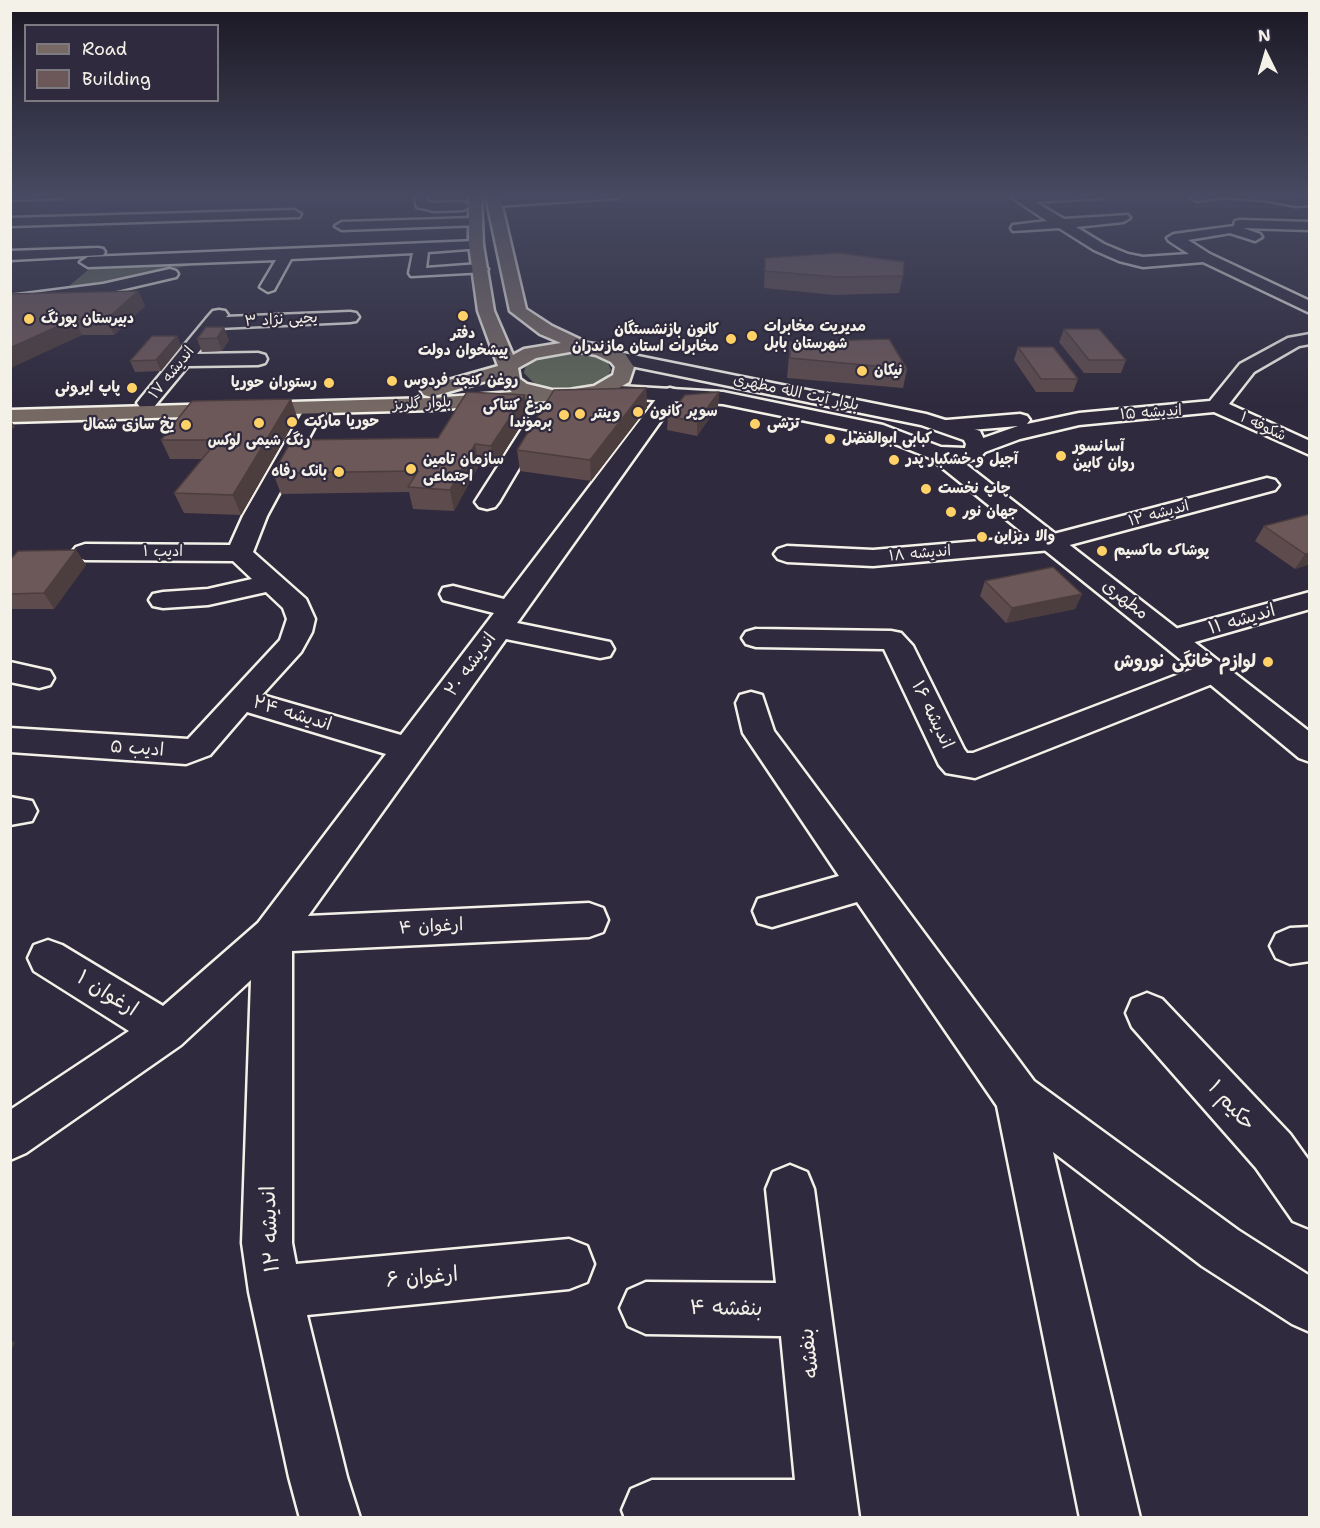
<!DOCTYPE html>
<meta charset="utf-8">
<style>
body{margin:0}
#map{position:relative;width:1320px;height:1528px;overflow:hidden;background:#2f2a3d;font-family:"Shantell Sans",sans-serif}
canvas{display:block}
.frame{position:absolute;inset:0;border:12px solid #f4f1e8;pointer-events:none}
.legend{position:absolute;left:24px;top:24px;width:195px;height:78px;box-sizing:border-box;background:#2f2a3d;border:2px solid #7e7a81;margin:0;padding:8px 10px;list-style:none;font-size:18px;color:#f4f1e8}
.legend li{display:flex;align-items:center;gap:12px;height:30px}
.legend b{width:30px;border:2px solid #7e7a81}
.north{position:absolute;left:1236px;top:24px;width:60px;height:60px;-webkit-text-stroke:4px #2f2a3d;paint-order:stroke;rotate:355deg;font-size:16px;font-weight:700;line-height:24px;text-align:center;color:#f4f1e8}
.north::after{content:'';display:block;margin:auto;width:21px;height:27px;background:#f4f1e8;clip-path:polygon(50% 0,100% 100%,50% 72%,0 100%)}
</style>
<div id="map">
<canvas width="1320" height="1528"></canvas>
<div class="frame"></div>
<ul class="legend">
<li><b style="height:8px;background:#766964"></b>Road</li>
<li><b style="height:16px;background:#6c5759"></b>Building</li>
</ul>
<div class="north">N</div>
</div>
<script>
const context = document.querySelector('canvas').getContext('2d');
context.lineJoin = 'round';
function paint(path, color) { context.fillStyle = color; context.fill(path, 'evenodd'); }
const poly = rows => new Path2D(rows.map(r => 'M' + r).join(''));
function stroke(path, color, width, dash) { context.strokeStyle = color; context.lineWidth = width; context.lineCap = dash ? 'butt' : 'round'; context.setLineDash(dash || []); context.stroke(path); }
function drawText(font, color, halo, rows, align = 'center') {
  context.font = font + ' "Shantell Sans","Playpen Sans Arabic",sans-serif'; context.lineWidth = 4.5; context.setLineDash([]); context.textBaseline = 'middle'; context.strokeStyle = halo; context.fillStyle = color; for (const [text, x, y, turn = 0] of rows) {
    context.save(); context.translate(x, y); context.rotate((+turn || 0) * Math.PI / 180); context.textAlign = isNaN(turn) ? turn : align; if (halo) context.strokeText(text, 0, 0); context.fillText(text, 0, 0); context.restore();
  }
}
paint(poly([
 [200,263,113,283,88,287,71,287,70,285,94,265],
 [564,352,591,354,602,358,608,363,611,370,608,376,588,386,559,389,535,384,524,373,525,368,530,362,539,357]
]), '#5f675a');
const minor = poly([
 [10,194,68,194,62,198,10,200,10,194],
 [414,194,426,194,428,202,434,203,463,202,470,206,463,210,434,211,417,207,414,194],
 [557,194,625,194,619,198,494,206,487,202,494,198,557,194],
 [1007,194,1108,194,1102,198,1035,202,1064,219,1128,215,1130,218,1123,222,1076,227,1104,244,1128,254,1143,257,1189,254,1169,241,1167,238,1174,234,1234,226,1235,221,1240,220,1310,222,1310,230,1243,228,1260,234,1262,237,1255,241,1230,233,1188,240,1210,254,1310,301,1310,313,1203,262,1143,267,1119,261,1094,250,1059,228,1013,231,1011,228,1013,225,1047,221,1007,194],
 [1192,194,1274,194,1296,198,1310,197,1310,205,1296,206,1264,200,1222,197,1196,201,1190,197,1192,194],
 [294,210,301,214,299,217,10,226,10,218,294,210],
 [475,218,482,222,480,225,342,230,335,226,342,222,475,218],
 [476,241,481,242,483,245,481,248,428,252,426,268,480,264,488,269,485,272,411,276,409,273,413,253,291,259,274,290,268,292,260,287,276,260,88,267,80,262,88,257,476,241],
 [98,248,103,249,105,252,103,255,10,260,10,251,98,248],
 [170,269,176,271,178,274,176,277,103,294,10,306,10,296,103,284,170,269],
 [219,310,225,311,228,315,226,317,350,312,356,313,359,317,356,321,350,322,218,328,197,354,258,353,265,355,267,359,265,363,258,365,188,366,154,407,140,407,137,403,140,399,206,319,213,311,219,310],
 [1310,334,1310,344,1299,346,1254,372,1229,404,1310,441,1310,455,1214,412,1079,425,1020,439,977,455,969,453,966,448,969,443,1018,426,947,432,940,430,936,426,940,422,947,420,1020,414,1027,416,1030,420,1027,424,1079,413,1210,401,1240,364,1288,338,1310,334],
 [670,388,677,390,680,394,517,623,610,642,614,649,610,656,600,658,506,639,308,916,589,903,603,908,608,920,603,932,589,937,292,951,292,1243,296,1264,569,1239,587,1246,594,1264,587,1282,569,1289,307,1315,347,1477,360,1518,300,1518,289,1477,249,1292,242,1243,251,980,181,1045,26,1153,10,1160,10,1110,129,1031,34,971,28,958,34,945,48,940,62,945,163,1006,258,923,386,754,247,712,210,755,186,764,10,752,10,728,188,739,280,640,287,619,283,608,266,592,208,605,163,608,153,606,149,600,153,594,163,592,208,589,252,579,233,561,85,560,76,557,72,552,76,547,85,544,230,545,243,516,305,408,308,404,315,402,322,404,325,408,267,516,253,552,306,599,315,619,312,632,301,652,262,695,401,735,494,613,443,600,440,594,443,588,453,586,504,599,663,390,670,388],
 [541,408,548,410,551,414,499,502,495,507,487,509,479,507,475,502,534,410,541,408],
 [1267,478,1275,480,1279,485,1275,490,1051,550,873,566,787,562,778,559,774,554,778,549,787,546,873,550,1050,535,1267,478],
 [1310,592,1310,609,1174,648,1164,646,1160,639,1164,632,1310,592],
 [756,629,891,631,901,633,913,646,964,749,967,753,973,753,1203,665,1214,662,1225,665,1229,672,1225,679,975,778,946,773,939,765,884,649,756,647,746,644,742,638,746,632,756,629],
 [10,662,50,671,54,678,50,685,39,688,10,682,10,662],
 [751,692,762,695,774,731,786,747,1034,1081,1238,1230,1310,1276,1310,1332,1292,1324,1202,1266,1053,1152,1140,1518,1080,1518,997,1106,857,902,772,927,758,923,753,911,758,899,839,876,743,733,736,703,740,695,751,692],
 [10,797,32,801,37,811,32,821,10,825,10,797],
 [1310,927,1310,961,1290,964,1276,958,1270,946,1276,934,1290,928,1310,927],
 [1147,993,1162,999,1290,1134,1310,1162,1310,1228,1293,1221,1256,1168,1132,1027,1126,1013,1132,999,1147,993],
 [790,1165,807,1172,814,1189,859,1518,625,1518,622,1510,631,1489,652,1480,795,1480,781,1336,646,1334,628,1326,620,1308,628,1290,646,1282,776,1283,766,1189,773,1172,790,1165]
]);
const secondary = poly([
 [618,352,926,414,980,431,988,448,980,458,963,462,1310,732,1310,762,1299,758,1164,646,930,458,870,434,723,404,602,397,595,395,592,391,595,387,602,385,723,392,883,425,941,447,965,448,966,444,964,440,921,425,611,362,609,358,611,354,618,352]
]);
const primary = poly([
 [469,194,481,194,483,245,494,311,513,355,524,349,561,343,540,334,510,311,487,202,490,194,502,194,501,202,526,309,552,326,588,343,607,346,625,354,634,367,629,382,607,395,569,402,546,401,432,410,10,422,10,410,432,398,512,392,505,386,500,377,431,397,424,395,421,391,424,387,498,366,478,311,469,245,469,194],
 [575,351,596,355,611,362,615,367,613,375,594,386,569,390,552,390,527,384,520,379,518,368,536,358,575,351]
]);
stroke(minor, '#f4f1e8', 5);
stroke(secondary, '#f4f1e8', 5);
stroke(primary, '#f4f1e8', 5);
paint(minor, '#2f2a3d');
paint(secondary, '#2f2a3d');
paint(primary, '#766964');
paint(poly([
 [765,258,903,276,899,293,834,295,764,288],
 [138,291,145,306,114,335,82,335,10,367,10,294],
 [206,327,229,340,222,351,202,352,197,339],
 [1064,329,1126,360,1121,373,1084,373,1059,342],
 [177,336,181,346,161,371,135,372,130,361],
 [790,342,907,369,903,388,787,378],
 [1018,347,1078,379,1073,392,1036,392,1014,360],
 [646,388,647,408,591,481,520,471,517,450],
 [719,392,718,406,697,436,667,430,668,416],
 [525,395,527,415,495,467,479,465,454,511,413,509,409,492,281,494,273,473,438,438],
 [291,399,297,417,241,515,184,513,174,493,202,459,170,459,161,440],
 [1310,514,1310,564,1295,569,1255,541,1264,526],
 [76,550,86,565,54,609,10,609,10,560],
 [985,581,1082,594,1075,609,1006,623,980,596]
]), '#5d4b4d');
paint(poly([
 [138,291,145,306,114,335,107,319],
 [74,319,82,335,11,368,10,366,10,348],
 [224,327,229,340,222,351,217,338],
 [177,336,181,346,161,371,156,360],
 [646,388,647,408,591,481,590,460],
 [719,392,718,406,697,436,697,422],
 [525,395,527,415,495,467,491,446],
 [291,399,297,417,241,515,233,495],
 [10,419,15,427,10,431],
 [475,444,479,465,454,511,450,490],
 [76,550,86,565,54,609,44,593],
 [1310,553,1310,564,1295,569,1305,554],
 [1082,594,1075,609,1006,623,1012,608],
 [10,1341,15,1342,10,1354]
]), '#4c3d3e');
const building = poly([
 [839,253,904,262,903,276,836,277,765,271,765,258,839,253],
 [138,291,107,319,74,319,10,348,10,294,138,291],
 [206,327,224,327,217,338,197,339,206,327],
 [1064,329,1099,329,1126,360,1089,360,1064,329],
 [152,336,177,336,156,360,130,361,152,336],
 [889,339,907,369,790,358,790,342,889,339],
 [1018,347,1053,347,1078,379,1041,379,1018,347],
 [646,388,590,460,517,450,554,390,646,388],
 [467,392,525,395,491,446,475,444,450,490,408,487,418,471,273,473,292,440,438,438,467,392],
 [719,392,697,422,668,416,685,395,719,392],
 [291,399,233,495,174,493,218,440,161,440,192,401,291,399],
 [1310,514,1310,553,1305,554,1264,526,1310,514],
 [76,550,44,593,10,594,10,560,18,551,76,550],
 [1053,567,1082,594,1012,608,985,581,1053,567]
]);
paint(building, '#6c5759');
stroke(building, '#4c3d3e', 1.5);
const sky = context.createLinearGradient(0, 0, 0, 408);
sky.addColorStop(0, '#1a1722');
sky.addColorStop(0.48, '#474a62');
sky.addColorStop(1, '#474a6200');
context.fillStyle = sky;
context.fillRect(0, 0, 1320, 408);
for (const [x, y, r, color] of [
 [463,316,6,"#ffd166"],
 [29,319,6,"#ffd166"],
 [752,336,6,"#ffd166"],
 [731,339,6,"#ffd166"],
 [862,371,6,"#ffd166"],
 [392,381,6,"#ffd166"],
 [329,383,6,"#ffd166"],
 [132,388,6,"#ffd166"],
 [638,412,6,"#ffd166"],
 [580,414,6,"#ffd166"],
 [564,415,6,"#ffd166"],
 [292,422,6,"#ffd166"],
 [259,423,6,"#ffd166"],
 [755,424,6,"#ffd166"],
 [186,425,6,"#ffd166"],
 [830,439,6,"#ffd166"],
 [1061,456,6,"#ffd166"],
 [894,460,6,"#ffd166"],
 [411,469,6,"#ffd166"],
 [339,472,6,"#ffd166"],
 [926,489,6,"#ffd166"],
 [951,512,6,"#ffd166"],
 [982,537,6,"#ffd166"],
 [1102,551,6,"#ffd166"],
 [1268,662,6,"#ffd166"]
]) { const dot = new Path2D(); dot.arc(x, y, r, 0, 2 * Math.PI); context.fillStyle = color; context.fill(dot); stroke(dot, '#2f2a3d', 2); }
drawText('bold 15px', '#f4f1e8', '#2f2a3d', [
 ["دبیرستان پورنگ",41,319],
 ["مدیریت مخابرات",764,327],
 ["شهرستان بابل",764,344],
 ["کانون بازنشستگان",719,330,"right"],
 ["مخابرات استان مازندران",719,347,"right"],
 ["دفتر",463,334,"center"],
 ["پیشخوان دولت",463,351,"center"],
 ["نیکان",874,371],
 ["روغن کنجد فردوس",404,381],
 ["رستوران حوریا",317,383,"right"],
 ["پاپ ایرونی",120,388,"right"],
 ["مرغ کنتاکی",552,406,"right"],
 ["برموندا",552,423,"right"],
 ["سوپر کانون",650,412],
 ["وینتر",592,414],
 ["حوریا مارکت",304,422],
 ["ترشی",767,424],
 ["یخ سازی شمال",174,425,"right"],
 ["کبابی ابوالفضل",842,439],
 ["رنگ شیمی لوکس",259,441,"center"],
 ["آسانسور",1073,447],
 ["روان کابین",1073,464],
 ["سازمان تامین",423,460],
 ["اجتماعی",423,477],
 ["آجیل و خشکبار پدر",906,460],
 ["بانک رفاه",327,472,"right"],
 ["چاپ نخست",938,489],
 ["جهان نور",963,512],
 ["والا دیزاین",994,537],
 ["پوشاک ماکسیم",1114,551]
], 'left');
drawText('15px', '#f4f1e8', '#2f2a3d', [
 ["یحیی نژاد ۳",281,320,-3],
 ["اندیشه ۱۷",172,373,-51],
 ["بلوار آیت الله مطهری",796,393,12],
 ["بلوار گلریز",422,404,-3],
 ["اندیشه ۱۵",1151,413,-4],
 ["شکوفه ۱",1263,427,25],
 ["اندیشه ١٣",1159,514,-15],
 ["ادیب ۱",163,552],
 ["اندیشه ۱۸",920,554,-5]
]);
drawText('18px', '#f4f1e8', '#2f2a3d', [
 ["مطهری",1125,600,38],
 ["اندیشه ۱۱",1242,620,-16],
 ["اندیشه ۲۰",471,665,-54],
 ["اندیشه ۲۴",292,714,17],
 ["اندیشه ۱۶",932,715,64],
 ["ادیب ۵",137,749,4],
 ["ارغوان ۴",431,927,-3]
]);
drawText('bold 18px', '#f4f1e8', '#2f2a3d', [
 ["لوازم خانگی نوروش",1256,662]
], 'right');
drawText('21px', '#f4f1e8', '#2f2a3d', [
 ["ارغوان ۱",107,994,32],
 ["حکیم ۱",1231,1106,48],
 ["اندیشه ۱۲",271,1229,-93],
 ["ارغوان ۶",422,1278,-5],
 ["بنفشه ۴",726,1309,1],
 ["بنفشه",810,1353,-97]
]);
</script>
